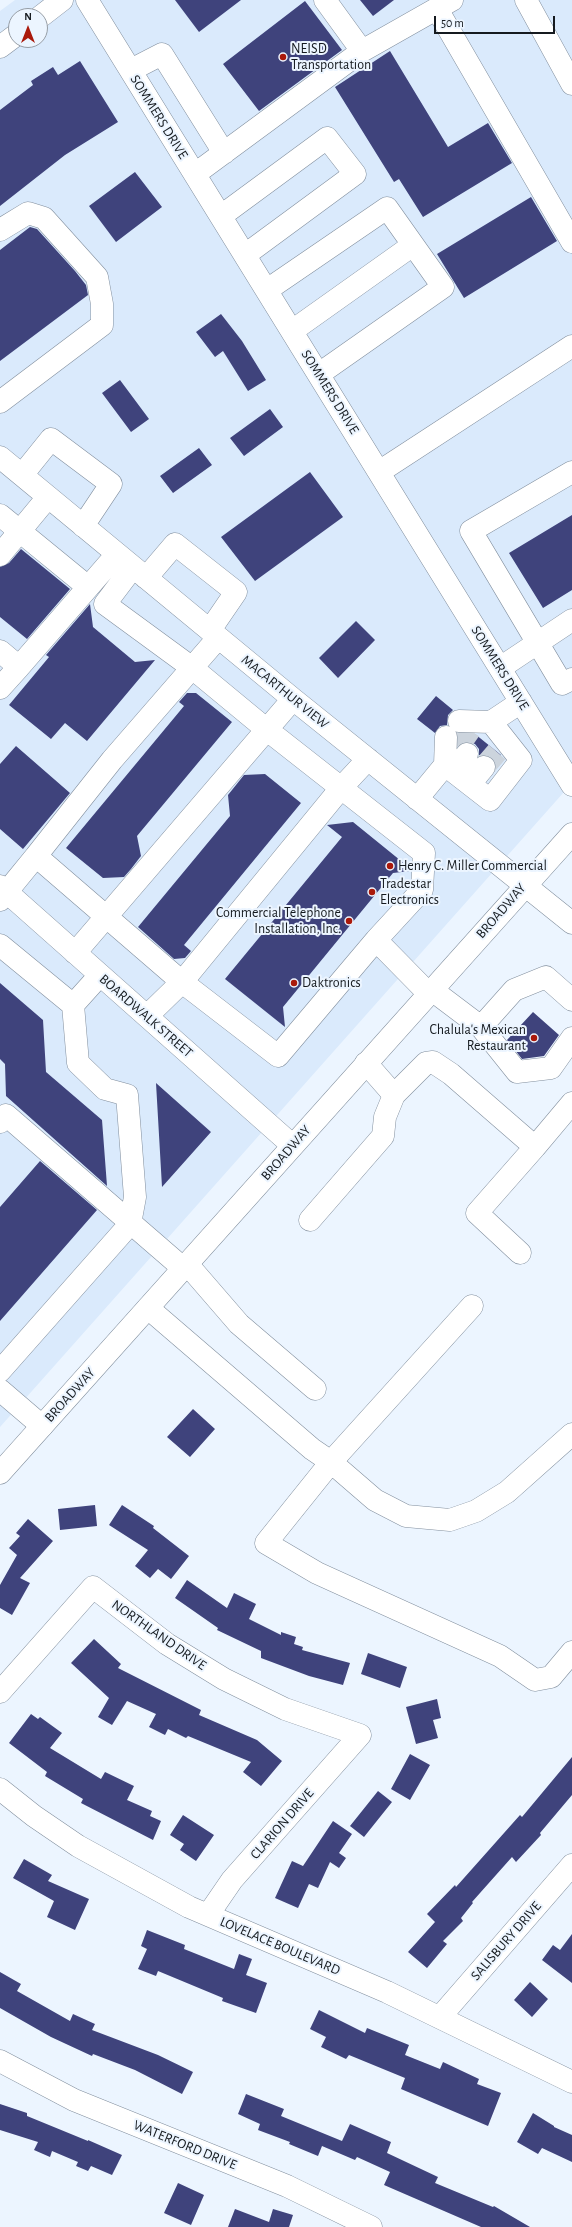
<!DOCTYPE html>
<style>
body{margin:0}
#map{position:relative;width:572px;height:2227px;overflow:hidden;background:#ecf5ff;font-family:"Alegreya Sans",sans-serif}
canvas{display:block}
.north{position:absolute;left:8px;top:8px;width:40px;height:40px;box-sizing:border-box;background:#ecf5ff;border:1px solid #969da5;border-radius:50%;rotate:0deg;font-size:11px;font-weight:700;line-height:16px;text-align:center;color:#151a1f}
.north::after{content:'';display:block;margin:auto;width:14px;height:18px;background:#aa190b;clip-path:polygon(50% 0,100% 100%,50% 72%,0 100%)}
.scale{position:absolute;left:434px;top:16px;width:121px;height:18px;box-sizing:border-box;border:2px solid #151a1f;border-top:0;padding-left:5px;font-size:12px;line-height:14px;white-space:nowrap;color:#151a1f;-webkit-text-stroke:3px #ecf5ff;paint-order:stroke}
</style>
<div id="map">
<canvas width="572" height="2227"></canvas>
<div class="north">N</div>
<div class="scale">50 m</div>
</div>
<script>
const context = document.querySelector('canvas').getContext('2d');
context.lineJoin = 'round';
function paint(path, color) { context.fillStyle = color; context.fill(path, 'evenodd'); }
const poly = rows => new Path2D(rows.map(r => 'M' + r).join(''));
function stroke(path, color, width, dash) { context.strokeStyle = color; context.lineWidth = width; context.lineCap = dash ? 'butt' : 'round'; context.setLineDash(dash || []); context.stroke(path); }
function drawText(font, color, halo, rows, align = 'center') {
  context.font = font + ' "Alegreya Sans",sans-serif'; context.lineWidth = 4; context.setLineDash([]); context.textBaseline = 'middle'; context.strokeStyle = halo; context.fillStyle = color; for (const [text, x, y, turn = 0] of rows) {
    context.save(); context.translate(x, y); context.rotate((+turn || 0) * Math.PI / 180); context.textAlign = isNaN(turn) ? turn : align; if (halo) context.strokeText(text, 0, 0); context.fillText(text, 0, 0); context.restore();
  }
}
paint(poly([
 [15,0,572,0,572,783,0,1427,0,11],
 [16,16,40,16,40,40,16,40]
]), '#daeafc');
paint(poly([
 [175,0,241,0,199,32],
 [360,0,394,0,373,16],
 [305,1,342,50,259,111,223,64],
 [390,51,448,147,488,123,512,163,423,217,399,179,394,182,335,87],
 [80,61,118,122,65,155,0,206,0,110,33,85,31,81,53,67,58,75],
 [135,172,162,207,116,242,89,206],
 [531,197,557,241,464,298,437,254],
 [30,227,37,229,75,271,86,285,88,295,0,361,0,250],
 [221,314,242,341,266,380,248,391,223,351,215,357,196,332],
 [120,380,149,419,131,432,102,393],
 [270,409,283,427,244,456,230,438],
 [199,448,212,465,173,493,160,476],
 [310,472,343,517,255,581,221,537],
 [572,515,572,590,543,608,509,553],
 [21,549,70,589,27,639,0,617,0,567,9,563],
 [90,604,93,627,135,662,155,660,87,741,65,723,51,739,9,705,49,657,46,655],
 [356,621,375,640,338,678,319,658],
 [187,693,196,693,232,722,137,836,141,856,131,869,124,877,103,878,66,848,184,706,179,702],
 [436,696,453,710,448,715,447,725,440,726,435,733,417,719],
 [458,733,475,734,501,755,496,763,492,758,486,755,479,755,479,749,475,744,469,742,458,745],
 [16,746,70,793,23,849,0,829,0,764],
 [265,774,301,803,184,945,191,951,185,958,174,959,138,927,230,816,228,795,244,775],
 [353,822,411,869,410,871,393,873,283,1007,285,1027,225,979,342,837,327,825],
 [0,983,43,1020,46,1072,102,1120,107,1186,6,1096,5,1064,0,1059],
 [533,1012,559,1035,544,1056,522,1059,507,1040],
 [156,1083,211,1132,162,1187],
 [40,1161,97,1210,0,1321,0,1207],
 [193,1409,215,1429,190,1457,167,1437],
 [95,1505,97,1526,60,1530,58,1509],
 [122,1505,154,1526,153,1528,189,1556,171,1579,158,1569,150,1578,135,1566,148,1550,109,1525],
 [28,1519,53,1541,20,1578,30,1583,12,1615,0,1608,0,1585,17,1555,9,1548,20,1536,16,1533],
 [187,1580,227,1608,234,1593,256,1604,249,1619,281,1635,281,1632,296,1637,294,1644,303,1647,302,1650,350,1663,343,1685,309,1676,261,1658,261,1651,217,1630,218,1628,175,1598],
 [94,1639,121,1664,118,1668,201,1710,199,1715,257,1740,282,1761,261,1786,243,1772,251,1762,188,1736,186,1738,168,1729,165,1735,149,1727,156,1714,127,1701,112,1725,98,1717,109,1698,71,1663],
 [368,1653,407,1667,400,1688,361,1674],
 [437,1699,441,1718,433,1720,438,1738,416,1744,406,1707],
 [31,1714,38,1719,40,1717,62,1733,50,1748,101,1779,105,1772,134,1786,127,1800,152,1811,150,1816,161,1821,153,1840,81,1803,83,1799,45,1776,47,1772,9,1743],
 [410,1754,430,1765,410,1800,391,1789],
 [572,1757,572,1795,540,1833,541,1835,516,1862,512,1857,472,1902,473,1903,461,1918,463,1921,443,1941,447,1944,427,1968,408,1952,435,1922,427,1914,455,1885,456,1887,520,1815,522,1817],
 [378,1791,392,1802,364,1837,350,1826],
 [183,1815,214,1835,196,1861,180,1850,184,1844,170,1835],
 [333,1821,352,1834,339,1853,346,1858,339,1868,330,1862,318,1888,309,1884,298,1908,275,1898,292,1861,303,1866],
 [24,1859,52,1875,48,1881,89,1899,75,1930,47,1917,54,1901,13,1878],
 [147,1930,185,1945,184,1949,234,1969,239,1954,252,1959,246,1975,267,1983,256,2013,222,2001,223,1998,158,1971,156,1976,138,1969,147,1949,141,1946],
 [572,1934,572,1983,542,1960,553,1945,560,1950],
 [0,1972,21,1984,17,1991,70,2021,73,2014,95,2024,92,2030,158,2055,193,2072,182,2094,135,2070,93,2054,92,2056,51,2037,0,2008],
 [530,1982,548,1999,532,2017,514,2000],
 [319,2010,365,2033,367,2028,409,2045,405,2055,440,2069,443,2062,479,2079,477,2084,501,2093,488,2126,401,2089,405,2078,349,2055,346,2059,321,2047,326,2037,310,2029],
 [246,2094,284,2109,281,2116,342,2141,350,2124,391,2142,387,2153,438,2177,435,2183,493,2207,494,2206,530,2227,481,2227,384,2185,390,2172,357,2157,355,2160,322,2146,318,2156,289,2144,290,2142,258,2130,260,2124,238,2114],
 [0,2104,27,2113,27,2116,88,2141,88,2140,122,2155,112,2175,91,2166,88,2171,76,2166,78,2162,52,2151,50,2157,34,2150,38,2142,0,2130],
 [533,2113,554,2126,554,2127,572,2135,572,2162,542,2148,538,2154,517,2142],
 [178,2183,204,2195,191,2225,164,2213],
 [235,2209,269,2222,273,2209,293,2215,289,2227,228,2227]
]), '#3f437c');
stroke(poly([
 [458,747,470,730],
 [484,767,497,752]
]), '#ccd4dd', 22, [22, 11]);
const minor = poly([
 [87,0,572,785],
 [325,0,362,51,452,0],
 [526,0,572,84],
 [437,9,572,242],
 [40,17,62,0],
 [0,47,16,35],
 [131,70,162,54,224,153],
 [195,174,362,51],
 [221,216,327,138,355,174,245,255],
 [0,230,28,213,44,218,97,277,102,304,102,325,0,402],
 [267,290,387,208,443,287,319,374],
 [292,331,413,245],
 [0,457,293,699,572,923],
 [379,472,572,346],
 [572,472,471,531,562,684,572,679],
 [22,475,51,439,111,484,83,526],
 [0,515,88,587],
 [0,555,48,497],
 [133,567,105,604,191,667,266,729,424,853,422,890,376,940,429,994],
 [146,578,175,544,236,592,210,630],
 [0,651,19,667,117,554],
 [500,668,572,620],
 [0,688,19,667],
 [459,721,491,722],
 [445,765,446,737],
 [453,771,467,754],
 [470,784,484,767],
 [417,799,445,765,490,800,521,760,491,722,521,702],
 [36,856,112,760,218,638],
 [0,886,292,1145],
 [0,900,36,856,182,982,278,1056,376,940],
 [0,945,73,1005,100,975],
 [75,953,293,699],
 [432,990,481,1027,514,990,546,977,572,1000],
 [147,1016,182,982,341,788,368,759],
 [481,1027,517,1072,551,1068,572,1038],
 [394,1095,426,1063,433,1062,451,1074,535,1147,477,1213,520,1253],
 [0,1122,6,1115,184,1269],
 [535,1147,572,1103],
 [310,1220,383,1136,385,1117,394,1095,366,1063],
 [188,1265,239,1324,315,1389],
 [472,1306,331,1462,266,1543,317,1573,500,1656,535,1680,551,1677,572,1652],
 [148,1308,312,1449,331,1462,375,1500,406,1516,450,1520,476,1511,507,1492,572,1434],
 [0,1371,130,1224,135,1197,127,1095,105,1089,78,1063,73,1005],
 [0,1390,42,1426],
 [0,1692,93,1587,167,1644,224,1679,285,1709,360,1735,232,1880,208,1915],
 [0,1789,34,1816,78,1846,189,1907,387,1992,572,2082],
 [440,2017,572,1865],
 [0,2061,74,2100,287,2186,371,2227]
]);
const major = poly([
 [0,1473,572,834]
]);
stroke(minor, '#828f9e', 23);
stroke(major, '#828f9e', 23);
stroke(minor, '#fff', 22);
stroke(major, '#fff', 22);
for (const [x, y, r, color] of [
 [283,57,4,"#aa190b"],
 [390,866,4,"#aa190b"],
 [372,892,4,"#aa190b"],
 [349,921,4,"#aa190b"],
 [294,983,4,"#aa190b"],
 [534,1038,4,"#aa190b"]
]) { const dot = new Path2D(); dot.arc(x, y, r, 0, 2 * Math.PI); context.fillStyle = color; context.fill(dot); stroke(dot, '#ecf5ff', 1.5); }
drawText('14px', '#151a1f', '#ecf5ff', [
 ["NEISD",291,49],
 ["Transportation",291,65],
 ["Henry C. Miller Commercial",398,866],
 ["Tradestar",380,884],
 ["Electronics",380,900],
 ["Commercial Telephone",341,913,"right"],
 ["Installation, Inc.",341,929,"right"],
 ["Daktronics",302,983],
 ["Chalula's Mexican",526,1030,"right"],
 ["Restaurant",526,1046,"right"]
], 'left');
drawText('14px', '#151a1f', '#ecf5ff', [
 ["SOMMERS DRIVE",159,117,58],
 ["SOMMERS DRIVE",330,392,58],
 ["SOMMERS DRIVE",500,668,58],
 ["MACARTHUR VIEW",285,692,39],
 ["BROADWAY",501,911,-49],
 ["BOARDWALK STREET",146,1016,41],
 ["BROADWAY",286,1153,-49],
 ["BROADWAY",70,1395,-48],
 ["NORTHLAND DRIVE",159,1635,35],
 ["CLARION DRIVE",282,1824,-49],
 ["SALISBURY DRIVE",506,1941,-49],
 ["LOVELACE BOULEVARD",280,1946,23],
 ["WATERFORD DRIVE",185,2145,22]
]);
</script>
